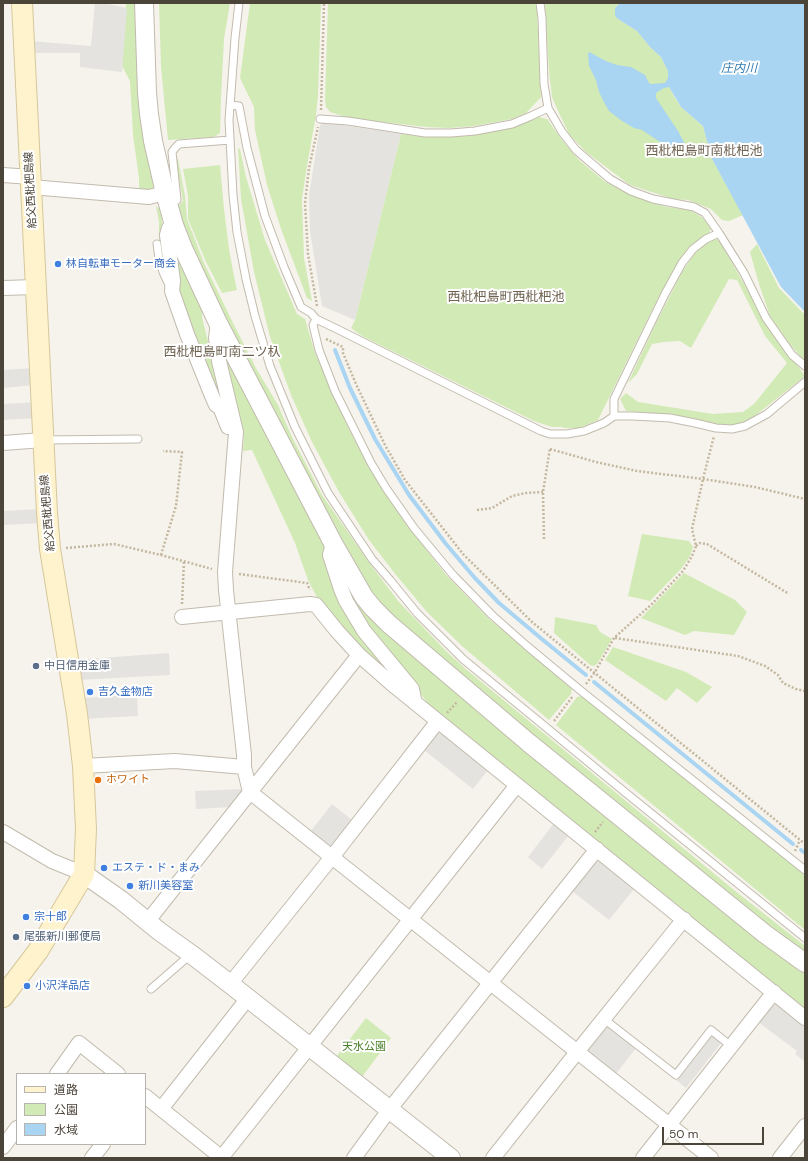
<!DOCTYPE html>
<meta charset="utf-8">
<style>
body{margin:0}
#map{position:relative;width:808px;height:1161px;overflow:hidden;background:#f6f3ec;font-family:"DM Sans","Noto Sans JP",sans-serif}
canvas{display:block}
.frame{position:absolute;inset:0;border:4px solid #4b4439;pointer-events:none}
.legend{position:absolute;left:16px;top:1073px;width:130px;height:72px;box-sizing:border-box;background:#fff;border:1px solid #b7b4b0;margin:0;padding:5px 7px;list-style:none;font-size:12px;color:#4b4439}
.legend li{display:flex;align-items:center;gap:8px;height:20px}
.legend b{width:20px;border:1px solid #b7b4b0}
.scale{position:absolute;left:662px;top:1127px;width:102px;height:18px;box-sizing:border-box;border:2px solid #4b4439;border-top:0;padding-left:5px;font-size:12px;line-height:14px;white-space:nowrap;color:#4b4439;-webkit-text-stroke:3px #fff;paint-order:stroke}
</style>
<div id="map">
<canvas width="808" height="1161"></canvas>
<div class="frame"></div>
<ul class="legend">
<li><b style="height:5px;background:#fff3cd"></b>道路</li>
<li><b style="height:11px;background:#d2eab5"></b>公園</li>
<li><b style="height:11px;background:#a9d4f2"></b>水域</li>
</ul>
<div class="scale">50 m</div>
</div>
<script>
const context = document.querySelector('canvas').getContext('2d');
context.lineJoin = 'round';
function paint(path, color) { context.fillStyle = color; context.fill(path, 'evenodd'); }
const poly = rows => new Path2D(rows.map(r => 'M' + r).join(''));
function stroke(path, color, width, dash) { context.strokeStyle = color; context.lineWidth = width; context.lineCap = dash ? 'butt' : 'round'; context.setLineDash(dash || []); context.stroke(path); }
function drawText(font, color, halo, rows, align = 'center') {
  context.font = font + ' "DM Sans","Noto Sans JP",sans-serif'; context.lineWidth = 4; context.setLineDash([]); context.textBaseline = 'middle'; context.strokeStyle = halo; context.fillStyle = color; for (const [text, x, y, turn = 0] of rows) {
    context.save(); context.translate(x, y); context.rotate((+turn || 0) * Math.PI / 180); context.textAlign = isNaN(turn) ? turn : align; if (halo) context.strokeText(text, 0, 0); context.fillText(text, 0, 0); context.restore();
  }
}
paint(poly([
 [126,3,133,3,137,10,154,181,153,188,149,192,139,192,139,178,133,135,130,81,122,66],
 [159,3,230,3,224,39,221,98,220,133,214,137,168,140,161,67],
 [250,3,321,3,318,96,316,115,307,166,302,199,304,258,312,301,307,298,281,229,267,185,255,130,254,107,240,78],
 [328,3,535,3,537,10,541,97,526,113,512,119,474,126,449,128,426,127,349,118,330,112,326,107,325,100],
 [545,3,620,3,615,8,618,19,637,31,650,47,661,57,668,71,669,87,675,98,681,107,703,126,707,141,711,149,711,157,743,215,729,221,722,220,711,209,688,200,673,199,630,185,586,152,569,134,559,113,552,97,549,71],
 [538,117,547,119,562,140,579,160,604,181,624,192,654,203,667,207,690,210,703,218,711,229,709,233,691,247,681,258,660,294,598,420,579,428,563,428,563,427,552,427,534,421,362,336,351,328,355,320,401,134,423,137,447,137,474,135,502,129],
 [238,148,240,149,246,177,265,240,297,314,305,319,315,353,351,433,383,490,428,552,447,576,488,618,572,688,571,694,549,720,462,646,427,612,396,575,369,540,339,492,312,442,291,395,270,337,254,272,241,199],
 [178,159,185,196,187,219,204,263,234,325,257,370,278,405,292,437,322,495,373,568,399,602,446,651,467,670,734,890,805,946,805,956,462,679,374,600,345,553,197,264,176,208,183,201,176,160],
 [220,165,224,209,229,249,233,271,237,290,222,293,206,262,188,219,188,196,183,169],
 [156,206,161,210,168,279,159,242,159,222],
 [715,238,720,242,765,320,805,376,756,415,746,423,731,427,716,425,669,415,626,411,620,399,626,393,638,402,713,414,743,412,754,404,787,363,765,336,737,280,729,279,691,348,680,341,664,342,652,344,637,374,628,383,655,325,682,272,695,253,707,242],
 [171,240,187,280,202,308,202,317,220,390,229,421,174,282],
 [757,244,779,288,805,315,805,362,788,342,770,316,759,284,750,252],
 [222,345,321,536,330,572,407,689,362,649,320,603,308,580,295,543,252,450,243,451,244,434],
 [642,534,689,541,693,547,690,556,681,569,650,601,628,596],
 [341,570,762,941,805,974,805,1013,434,711,408,678,352,604],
 [684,573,735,600,747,612,734,635,694,631,685,635,641,618],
 [555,617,596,625,600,632,612,639,597,664,594,666,590,665,554,633],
 [613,647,686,672,712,687,697,703,677,688,666,701,605,660],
 [582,696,805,875,805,930,556,725,577,697],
 [366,1018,391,1038,362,1077,336,1057]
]), '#d2eab5');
paint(poly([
 [95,3,103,3,127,8,122,72,80,67,80,53,30,53,30,41,91,46],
 [323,122,401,134,355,320,322,306,310,231,309,195,320,126],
 [34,368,36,385,3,388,3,370],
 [36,402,37,418,3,420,3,404],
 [42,509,42,523,4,525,3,511],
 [169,653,170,675,78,680,74,660],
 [137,695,138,716,83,719,82,698],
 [442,733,488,770,473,789,424,750,437,734],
 [241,789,241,795,232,807,196,809,195,791],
 [332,804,352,820,332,845,326,845,310,832],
 [554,823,569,835,542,869,528,857],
 [595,862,601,862,634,889,609,920,572,891],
 [778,1004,805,1026,805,1062,795,1054,797,1051,758,1022,771,1005],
 [611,1019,674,1069,710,1024,726,1037,686,1088,636,1048,615,1075,588,1054,587,1048]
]), '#e5e3e0');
paint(poly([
 [620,3,805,3,805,312,781,287,711,157,711,149,707,141,703,126,681,107,669,87,664,88,657,92,656,94,656,98,678,131,685,144,692,149,692,153,690,154,684,153,669,148,642,130,634,128,622,121,609,111,605,104,599,92,596,80,589,66,588,54,589,52,606,61,617,65,631,67,645,75,649,83,651,84,665,83,668,78,668,71,661,57,650,47,637,31,618,19,615,16,615,8]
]), '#a9d4f2');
stroke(poly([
 [335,350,350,388,375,439,409,495,446,544,474,577,499,603,543,640,586,675],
 [594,682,793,844],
 [801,850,805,853]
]), '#a9d4f2', 4);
const service = poly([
 [239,3,235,38,229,120,233,195,237,232,246,279,255,316,270,366,295,427,328,493,372,559,390,580,417,613,463,659,626,793,805,938],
 [540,3,542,18,544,84,548,108,562,132,576,150,610,179,631,191,653,199,694,207,705,213,719,233,706,239,693,249,682,263,665,294,614,399,614,416],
 [230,105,239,106,247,148,265,216,284,267,301,307,311,313,316,319,337,329,541,431,550,434,567,434,584,431,604,423,614,416,633,416,670,418,695,423,716,428,732,429,745,426,767,414,805,382],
 [320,119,348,121,425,133,451,133,475,131,512,124,531,116,548,108],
 [169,205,177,200,172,152,175,148,179,144,230,140],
 [719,233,744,273,766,318,792,355,805,366],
 [157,244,159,259,163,272,169,285],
 [316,319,313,325,319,350,335,391,371,463,386,488,414,528,453,575,492,615,527,646,580,690,805,870],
 [44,440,138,439],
 [151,989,190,955],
 [604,1019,676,1075,711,1030,731,1046]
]);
const minor = poly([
 [3,175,31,177],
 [31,187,149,197,165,193],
 [174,225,169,228,167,235,173,281,172,291,187,334,212,396,216,405,220,407,228,427],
 [3,288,36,287],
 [218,323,216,338,219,361,236,432,225,572,226,590,244,755,244,767,250,792,711,1158],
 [3,443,43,440],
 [333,543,330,555,341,589,346,601,364,631,412,689,414,699],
 [182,617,310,604,316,605,337,631,359,655,392,684,805,1018],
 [83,766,175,761,244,767],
 [3,832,52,861,84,874],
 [147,922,359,655],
 [230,984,332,857,438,721],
 [57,1074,79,1043,118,1074],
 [145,1096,222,1158],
 [161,1109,248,998],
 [3,1147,17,1128],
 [92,1158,103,1144],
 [221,1158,517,785],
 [354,1158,389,1110,597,849],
 [493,1158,577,1052,684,919],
 [643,1158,774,992],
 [780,1158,805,1126]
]);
const tertiary = poly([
 [144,3,147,93,149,114,153,141,165,193,174,225,183,248,218,323,333,543,364,597,373,608,389,624,529,743,765,934,805,963],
 [84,874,121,900,159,931,191,954,230,984,451,1158]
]);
const secondary = poly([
 [3,997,38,951,84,874,86,829,83,766,77,714,50,549,47,513,22,3]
]);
stroke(service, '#c2bbae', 9);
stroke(minor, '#c2bbae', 16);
stroke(tertiary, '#c2bbae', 20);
stroke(secondary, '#d6c79b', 22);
stroke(poly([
 [321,110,324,3],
 [317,306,308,254,305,203,309,168,318,127],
 [326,339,343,347,343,353,356,384,385,445,405,480,463,554,532,622,805,844],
 [550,449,596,462,637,471,703,479,755,487,805,499],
 [477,510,492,508,512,496,526,493,543,492],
 [544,539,543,492,550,448],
 [696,546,700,543,707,544,789,594],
 [66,548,114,544,161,555,212,569],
 [161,555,176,506,182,452,163,451],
 [239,574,307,583,310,590],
 [182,604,184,561],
 [615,638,738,656,765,666,778,675,783,683,796,689,805,691],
 [586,684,595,672,614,638,652,604,683,571,692,556,696,546,692,529,703,479,714,436],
 [447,713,457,702],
 [554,721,573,696],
 [595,832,603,822],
 [795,851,800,840]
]), '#c4b79f', 2.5, [2, 2]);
stroke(service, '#fff', 7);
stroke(minor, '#fff', 14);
stroke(tertiary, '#fff', 18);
stroke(secondary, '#fff3cd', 20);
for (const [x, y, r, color] of [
 [58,264,4,"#3f7fe0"],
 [36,666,4,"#5c6f8a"],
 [90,692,4,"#3f7fe0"],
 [98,780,4,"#e8710a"],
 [104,868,4,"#3f7fe0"],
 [130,886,4,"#3f7fe0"],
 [26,917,4,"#3f7fe0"],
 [16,937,4,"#5c6f8a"],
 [27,986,4,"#3f7fe0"]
]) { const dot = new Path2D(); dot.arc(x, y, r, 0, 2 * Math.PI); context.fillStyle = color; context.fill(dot); stroke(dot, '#fff', 1.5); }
drawText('11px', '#4b4439', '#fff', [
 ["給父西枇杷島線",31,190,-93],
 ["給父西枇杷島線",48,513,-95]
]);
drawText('11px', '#366cbe', '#fff', [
 ["林自転車モーター商会",66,264],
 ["吉久金物店",98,692],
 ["エステ・ド・まみ",112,868],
 ["新川美容室",138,886],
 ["宗十郎",34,917],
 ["小沢洋品店",35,986]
], 'left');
drawText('11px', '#4e5e75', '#fff', [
 ["中日信用金庫",44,666],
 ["尾張新川郵便局",24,937]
], 'left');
drawText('11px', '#c56008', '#fff', [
 ["ホワイト",106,780]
], 'left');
drawText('11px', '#4a7f2a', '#fff', [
 ["天水公園",364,1047]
]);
drawText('italic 12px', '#2e7ab2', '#fff', [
 ["庄内川",739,69]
]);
drawText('13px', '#6e6250', '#fff', [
 ["西枇杷島町南枇杷池",704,152],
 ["西枇杷島町西枇杷池",506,298],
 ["西枇杷島町南二ツ杁",222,353]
]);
</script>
